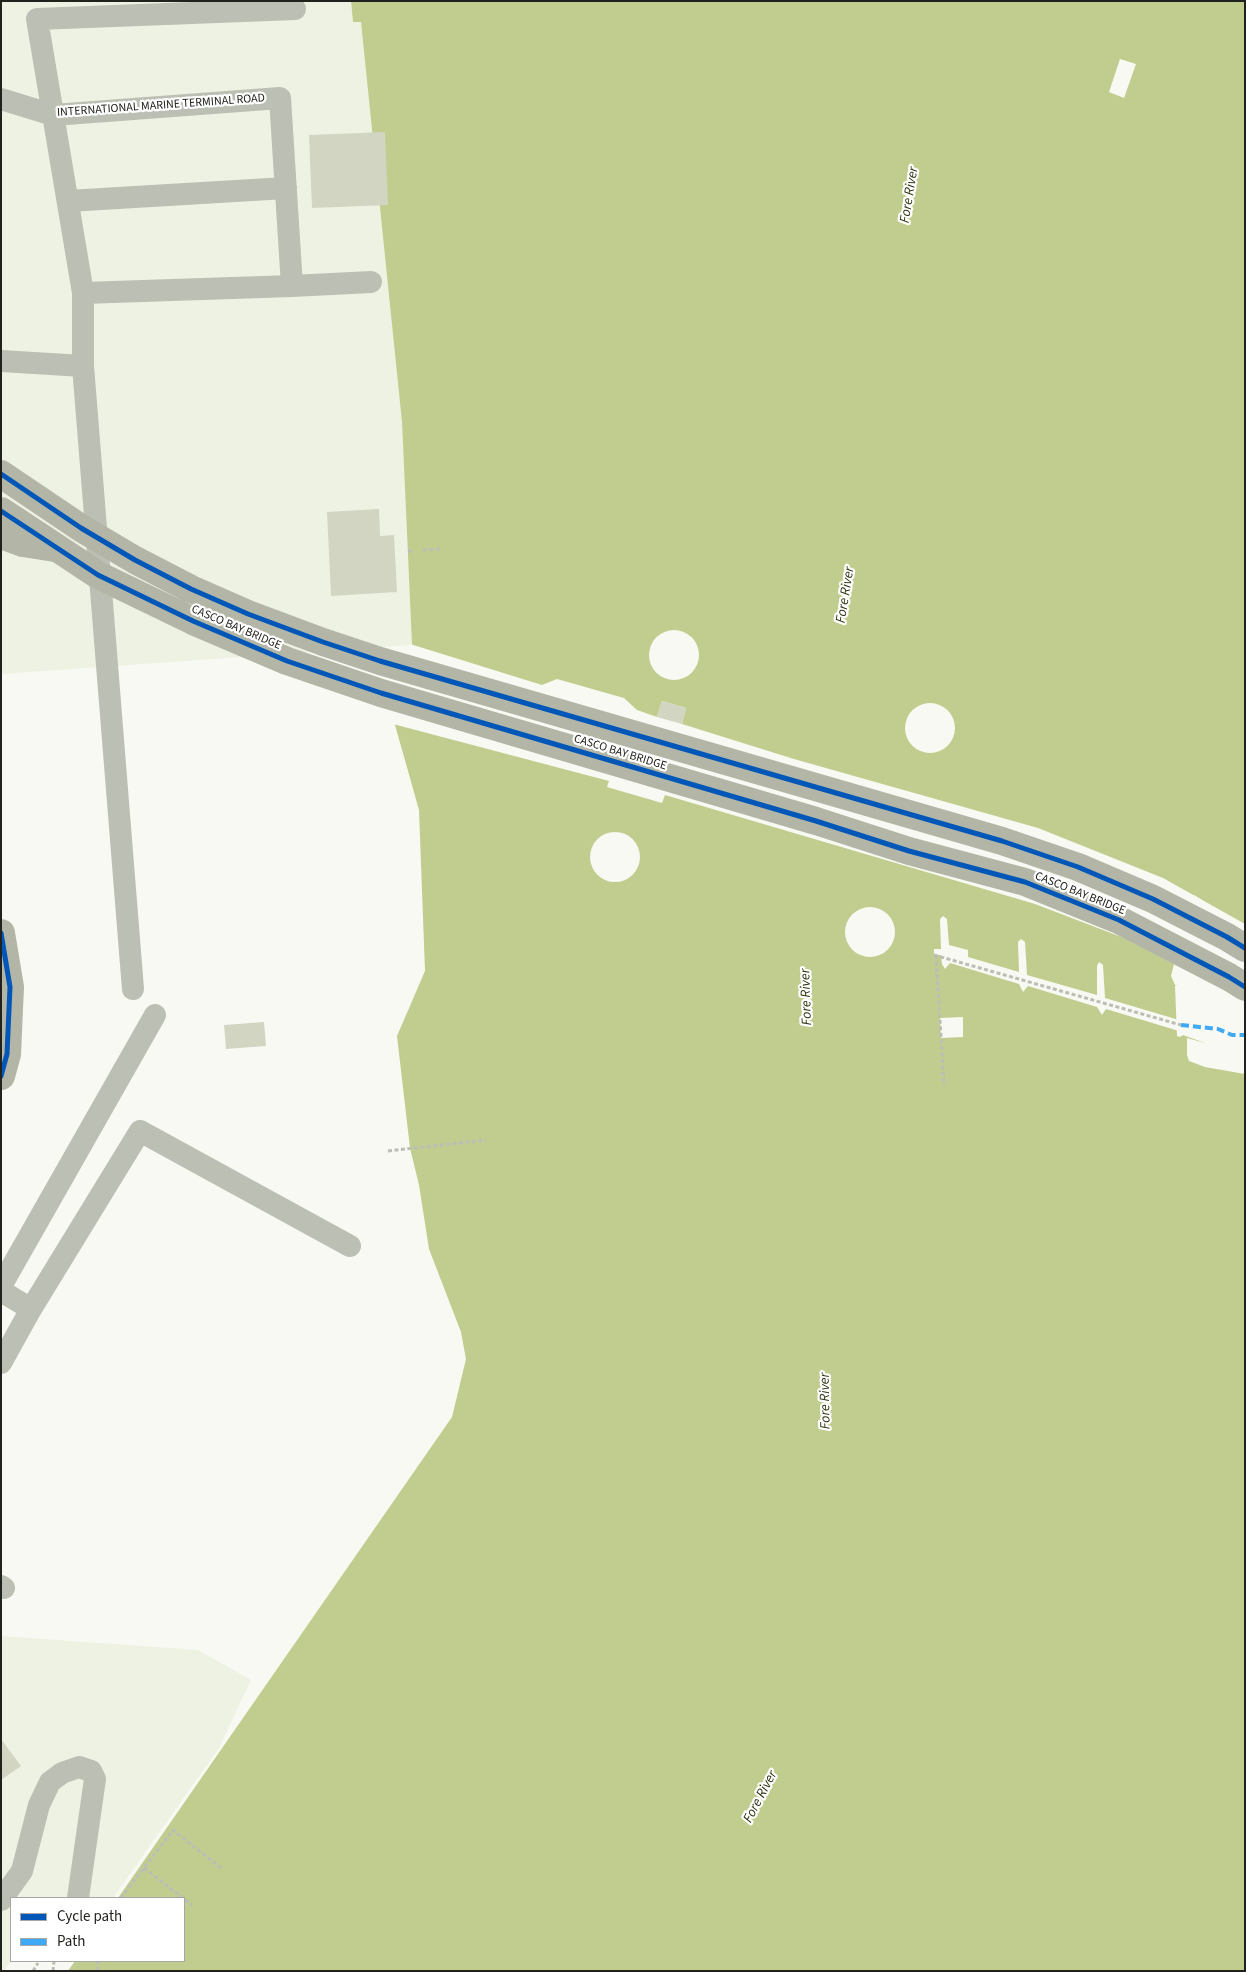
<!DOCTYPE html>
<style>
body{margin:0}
#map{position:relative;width:1246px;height:1972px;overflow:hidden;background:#f8f9f2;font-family:"Source Sans 3",sans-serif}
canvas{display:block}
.frame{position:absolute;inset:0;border:2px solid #21221d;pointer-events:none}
.legend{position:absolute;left:10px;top:1897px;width:175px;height:65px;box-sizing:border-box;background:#fff;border:1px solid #a6a7a5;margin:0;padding:6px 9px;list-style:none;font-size:15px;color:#21221d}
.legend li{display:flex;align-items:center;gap:10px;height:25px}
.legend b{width:25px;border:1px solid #a6a7a5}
</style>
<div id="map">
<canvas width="1246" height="1972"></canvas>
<div class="frame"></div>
<ul class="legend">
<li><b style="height:6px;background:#0057b8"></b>Cycle path</li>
<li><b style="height:6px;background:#3fa9f5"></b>Path</li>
</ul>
</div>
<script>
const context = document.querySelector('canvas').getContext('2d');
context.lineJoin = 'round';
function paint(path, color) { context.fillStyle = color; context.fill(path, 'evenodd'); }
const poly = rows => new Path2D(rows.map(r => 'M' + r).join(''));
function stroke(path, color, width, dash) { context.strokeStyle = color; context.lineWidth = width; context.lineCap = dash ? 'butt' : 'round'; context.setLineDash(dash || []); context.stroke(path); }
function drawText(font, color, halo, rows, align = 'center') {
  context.font = font + ' "Source Sans 3",sans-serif'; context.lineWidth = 4.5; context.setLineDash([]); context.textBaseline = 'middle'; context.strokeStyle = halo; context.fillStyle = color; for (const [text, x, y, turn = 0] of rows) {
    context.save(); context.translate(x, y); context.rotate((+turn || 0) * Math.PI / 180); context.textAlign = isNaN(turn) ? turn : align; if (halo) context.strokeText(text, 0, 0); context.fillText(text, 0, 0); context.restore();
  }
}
paint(poly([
 [1,1,351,1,353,22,361,22,363,40,385,39,412,645,1,674],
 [1,1636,198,1650,251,1680,219,1748,113,1898,11,1898,11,1961,4,1971,1,1971]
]), '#eef2e3');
paint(poly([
 [351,1,1245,1,1245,928,1194,895,1179,983,1175,986,1177,1036,1180,1037,1183,1035,1205,1043,1204,1048,1245,1060,1245,1971,68,1971,75,1961,184,1961,184,1898,118,1898,452,1417,466,1359,461,1332,429,1249,419,1185,410,1148,397,1036,425,971,419,810,395,725,412,645,402,422,361,22,353,22]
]), '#c1cd8e');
paint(poly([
 [1120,59,1136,64,1124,98,1109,92],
 '649 655a25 25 0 1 1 50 0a25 25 0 1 1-50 0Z',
 [410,644,542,685,557,679,624,698,637,710,657,717,662,701,686,708,682,724,794,759,1038,828,1163,878,1245,924,1245,930,1195,899,1181,984,1175,985,1171,976,1174,964,1124,938,1035,904,665,795,662,803,607,787,609,781,393,724],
 '905 728a25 25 0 1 1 50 0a25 25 0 1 1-50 0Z',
 '590 857a25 25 0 1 1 50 0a25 25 0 1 1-50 0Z',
 '845 932a25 25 0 1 1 50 0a25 25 0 1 1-50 0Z',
 [943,916,947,919,949,945,968,950,968,957,1019,972,1018,942,1021,939,1025,942,1027,975,1097,995,1097,966,1099,962,1103,965,1105,998,1179,1020,1179,1031,1106,1009,1102,1015,1097,1007,1028,986,1023,992,1019,984,950,963,945,969,942,964,941,955,934,955,934,949,941,949,940,919],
 [963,1017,963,1037,941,1038,940,1018],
 [1187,1038,1205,1043,1206,1040,1207,1047,1245,1057,1245,1074,1205,1067,1189,1061,1187,1055]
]), '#f8f9f2');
paint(poly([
 [385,132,388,205,312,208,309,135],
 [379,509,380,536,394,535,397,592,331,596,327,512],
 [662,701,686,708,682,724,657,717],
 [264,1022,266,1046,226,1049,224,1025],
 [1,1739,21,1766,1,1780]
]), '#d2d5c2');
stroke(poly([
 [423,550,442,549],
 [408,551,414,551],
 [934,955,1181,1025],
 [936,955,944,1086],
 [388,1151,486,1140],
 [144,1868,192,1905],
 [121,1898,173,1830,221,1868],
 [33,1971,38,1963],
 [53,1971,54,1961],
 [97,1971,98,1961]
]), '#bcbeb5', 3, [4, 2.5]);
stroke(poly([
 [1,99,53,115,280,98,292,286,83,293,83,366,1,361],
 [68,201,286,188],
 [292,286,371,282],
 [83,293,37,19,295,9],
 [83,366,133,989],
 [1,1286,155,1015],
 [1,1291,31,1309,140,1131,350,1246],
 [1,1363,31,1309],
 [1,1586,4,1588],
 [1,1900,22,1871,39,1805,50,1782,62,1773,79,1767,91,1771,95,1779,78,1898]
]), '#bcbfb3', 22);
stroke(poly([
 [1,535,23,543,55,548],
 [1,933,10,987,7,1054,1,1076]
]), '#b3b6a7', 28);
stroke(poly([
 [936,955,938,991]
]), '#bcbeb5', 3, [4, 2.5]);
stroke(poly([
 [1,474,81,528,135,560,191,589,248,614,323,642,380,661,1002,841,1078,867,1153,899,1227,937,1245,948],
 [1,511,98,575,193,621,287,661,381,693,816,821,909,851,1025,882,1119,920,1229,977,1245,987]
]), '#b3b6a7', 28);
stroke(poly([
 [1181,1025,1218,1029,1232,1035,1245,1035]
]), '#3fa9f5', 4, [8, 4]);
stroke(poly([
 [1,474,81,528,135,560,191,589,248,614,323,642,380,661,1002,841,1078,867,1153,899,1227,937,1245,948],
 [1,511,98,575,193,621,287,661,381,693,816,821,909,851,1025,882,1119,920,1229,977,1245,987],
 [1,933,10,987,7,1054,1,1076]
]), '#0057b8', 5);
drawText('12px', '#21221d', '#fff', [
 ["INTERNATIONAL MARINE TERMINAL ROAD",161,106,-4],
 ["CASCO BAY BRIDGE",236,628,23],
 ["CASCO BAY BRIDGE",620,753,17],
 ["CASCO BAY BRIDGE",1080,894,22]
]);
drawText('italic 14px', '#2d330e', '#fff', [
 ["Fore River",910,195,-81],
 ["Fore River",846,595,-81],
 ["Fore River",807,997,-92],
 ["Fore River",826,1401,-91],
 ["Fore River",761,1797,-62]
]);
</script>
